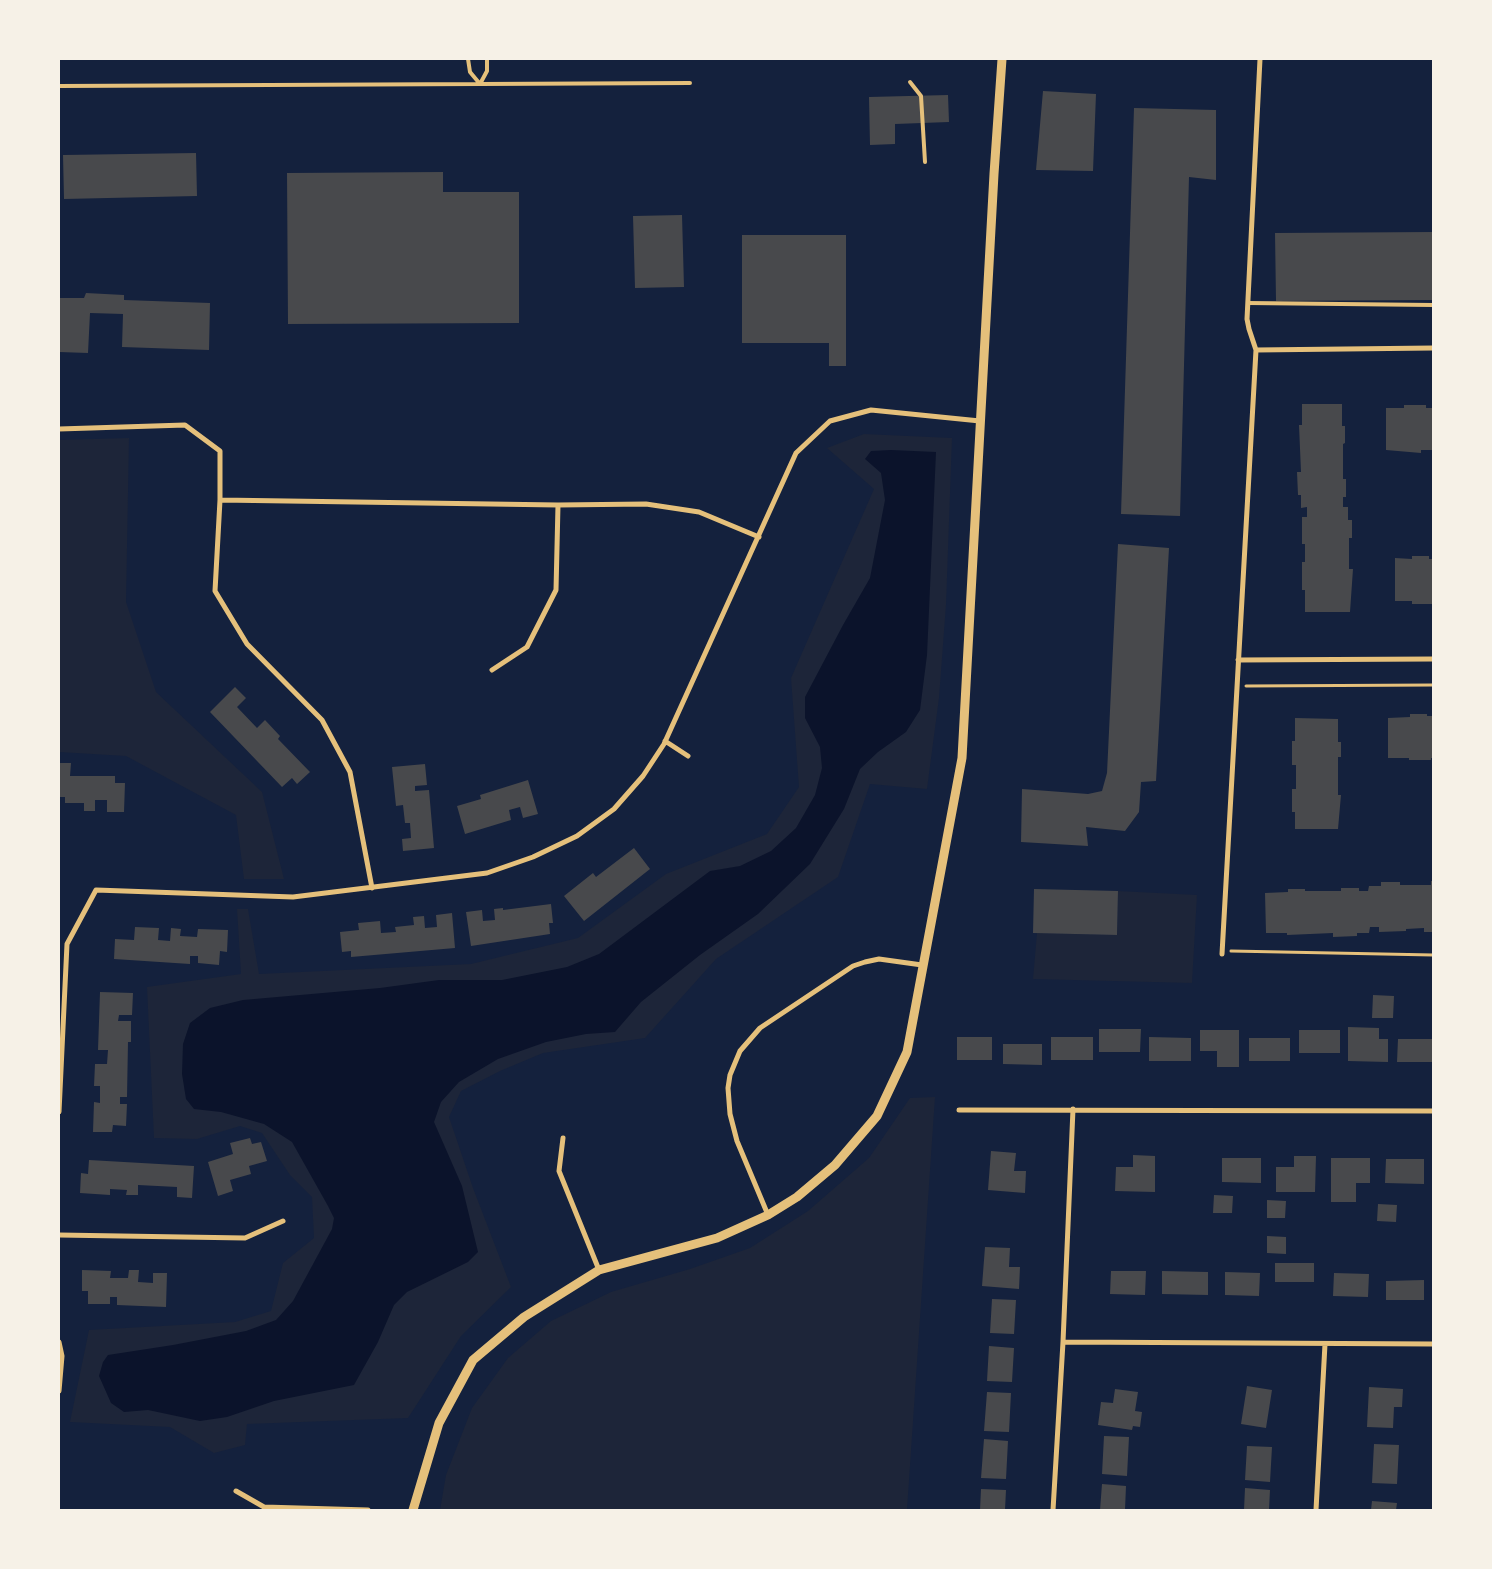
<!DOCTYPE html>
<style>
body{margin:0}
#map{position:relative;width:1492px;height:1569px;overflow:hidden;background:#14213d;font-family:Raleway,sans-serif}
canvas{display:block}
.frame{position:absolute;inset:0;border:60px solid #f6f1e7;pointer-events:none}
</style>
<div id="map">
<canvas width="1492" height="1569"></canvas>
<div class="frame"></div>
</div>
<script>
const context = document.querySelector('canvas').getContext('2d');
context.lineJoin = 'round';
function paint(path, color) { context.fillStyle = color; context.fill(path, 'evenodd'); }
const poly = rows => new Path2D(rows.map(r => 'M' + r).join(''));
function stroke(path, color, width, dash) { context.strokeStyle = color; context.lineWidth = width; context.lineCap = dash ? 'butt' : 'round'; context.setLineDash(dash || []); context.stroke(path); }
paint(poly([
 [864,434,952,438,946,605,939,698,927,789,870,784,838,877,716,959,645,1038,543,1053,500,1071,461,1091,449,1117,473,1188,511,1287,461,1336,408,1418,247,1424,245,1445,214,1453,170,1427,70,1422,89,1330,235,1322,271,1311,283,1263,314,1238,312,1197,290,1175,262,1133,240,1126,197,1139,154,1138,147,987,241,974,237,909,248,909,259,974,471,964,578,938,666,874,767,834,799,787,791,678,874,489,827,448],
 [129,438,126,602,156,692,262,792,284,879,244,879,236,815,126,756,59,752,59,440],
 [1118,891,1197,895,1192,983,1033,979,1037,933,1117,935],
 [935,1097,907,1510,440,1510,446,1475,472,1408,508,1358,551,1321,611,1292,690,1269,750,1248,808,1211,869,1158,910,1098]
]), '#1d2539');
paint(poly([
 [891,450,936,452,927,655,920,710,906,732,878,752,860,769,844,809,810,864,758,914,700,955,641,1002,615,1032,586,1034,546,1042,498,1059,459,1082,441,1102,434,1122,462,1186,478,1252,468,1262,407,1292,394,1305,378,1342,354,1385,274,1401,227,1417,200,1421,148,1410,124,1412,111,1403,99,1376,103,1362,108,1355,173,1345,246,1331,276,1320,293,1301,332,1229,334,1218,328,1206,292,1142,264,1124,221,1112,194,1109,186,1099,182,1074,183,1044,190,1023,210,1008,243,1000,380,988,439,980,502,980,567,967,599,954,710,871,740,866,771,851,796,828,815,795,822,768,820,747,805,718,805,697,843,625,870,578,885,500,881,473,865,459,871,451]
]), '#0b132b');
paint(poly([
 [1043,91,1096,94,1093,171,1036,170],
 [948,95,949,122,895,124,895,144,870,145,869,97],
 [1134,108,1216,110,1216,180,1189,177,1180,516,1121,514],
 [196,153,197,196,64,199,63,155],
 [443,172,443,192,519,192,519,323,288,324,287,173],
 [682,215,684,287,635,288,633,216],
 [1433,232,1433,300,1276,301,1275,233],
 [742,235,846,235,846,366,829,366,829,343,742,343],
 [86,293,124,295,124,300,210,303,209,350,122,347,123,314,90,313,88,353,59,352,59,298,84,298],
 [1302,404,1342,404,1342,426,1345,426,1345,443,1343,444,1343,479,1346,479,1346,497,1343,497,1343,507,1348,507,1348,520,1352,520,1352,538,1349,538,1349,569,1353,569,1350,612,1305,612,1305,590,1302,590,1302,562,1305,562,1305,544,1302,544,1302,517,1307,517,1307,507,1301,508,1301,495,1298,495,1297,472,1301,472,1299,425,1302,425],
 [1404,405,1426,405,1426,408,1433,408,1433,450,1421,450,1421,453,1386,450,1386,408,1404,408],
 [1118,544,1169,548,1156,781,1141,782,1139,812,1125,831,1086,827,1088,846,1021,842,1022,789,1088,794,1102,791,1107,773],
 [1412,556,1429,556,1429,559,1433,559,1433,604,1412,604,1412,601,1395,601,1395,558,1412,559],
 [235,687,246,698,237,707,257,728,265,720,280,736,278,739,310,772,297,784,292,778,282,787,210,712],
 [1410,714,1427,714,1427,716,1433,716,1433,758,1431,758,1431,760,1409,760,1409,758,1388,758,1388,718,1410,717],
 [1295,718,1338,719,1338,742,1341,742,1341,757,1338,757,1338,795,1341,795,1338,829,1295,829,1295,812,1292,812,1292,789,1296,789,1296,765,1292,765,1292,741,1295,741],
 [59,763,71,763,70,776,115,776,115,783,125,783,124,812,107,812,107,800,95,800,95,811,84,811,84,803,65,803,65,797,59,797],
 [425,764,427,785,415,786,415,791,429,790,434,848,403,851,402,839,411,838,410,823,405,823,403,805,396,806,392,767],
 [528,780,538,814,523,818,520,807,509,810,511,820,465,834,457,806,481,799,480,795],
 [634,848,650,869,584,921,564,896,593,873,596,877],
 [1431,881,1433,881,1433,932,1424,932,1424,928,1406,929,1406,931,1379,932,1379,927,1370,927,1369,933,1357,933,1357,936,1333,937,1333,933,1287,935,1287,933,1266,933,1265,893,1288,892,1288,889,1305,889,1305,891,1341,891,1341,888,1359,888,1359,891,1368,891,1369,886,1381,886,1381,882,1400,882,1400,885,1431,885],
 [1034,889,1118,891,1117,935,1033,933],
 [551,904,553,923,549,923,550,934,471,946,466,912,482,910,483,921,495,920,494,909,503,908,503,910],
 [452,913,455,948,351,957,351,951,342,952,340,932,359,930,358,923,380,921,381,933,396,932,395,927,414,925,413,917,424,916,425,928,437,927,436,915],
 [135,927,159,928,158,940,170,941,171,928,181,929,180,936,197,937,198,929,228,930,227,952,220,951,219,965,198,963,198,956,190,956,190,964,114,959,115,939,134,940],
 [100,992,133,993,132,1015,119,1015,118,1021,131,1021,131,1042,128,1042,127,1097,120,1097,120,1104,127,1104,126,1126,113,1125,112,1132,93,1132,94,1102,100,1103,100,1086,94,1086,95,1064,107,1064,108,1050,98,1050],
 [1373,995,1394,996,1393,1018,1372,1018],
 [1348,1027,1379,1028,1379,1039,1388,1039,1388,1062,1348,1061],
 [1099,1029,1141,1029,1140,1052,1099,1052],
 [1200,1030,1239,1030,1239,1067,1217,1067,1217,1051,1200,1051],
 [1299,1030,1340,1030,1340,1053,1299,1053],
 [957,1037,992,1037,992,1060,957,1060],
 [1051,1037,1093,1037,1093,1060,1051,1060],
 [1149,1037,1191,1038,1191,1061,1149,1061],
 [1249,1038,1290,1038,1290,1061,1249,1061],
 [1398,1039,1433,1039,1433,1062,1397,1062],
 [1003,1044,1042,1044,1042,1065,1003,1064],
 [250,1138,252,1144,261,1142,267,1161,249,1166,251,1174,230,1180,233,1191,218,1196,208,1162,233,1154,230,1143],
 [991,1151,1016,1153,1014,1171,1026,1171,1025,1193,988,1190],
 [1133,1155,1155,1156,1155,1192,1115,1191,1116,1167,1133,1167],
 [1294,1156,1316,1156,1315,1192,1276,1192,1276,1167,1294,1167],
 [1222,1158,1261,1158,1261,1183,1222,1182],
 [1331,1158,1370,1158,1370,1183,1356,1183,1356,1202,1331,1202],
 [1386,1159,1424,1159,1424,1184,1385,1183],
 [89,1160,194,1166,192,1198,177,1197,177,1187,138,1185,138,1195,126,1195,127,1190,110,1189,110,1195,80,1193,81,1173,88,1174],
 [1214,1195,1233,1196,1232,1213,1213,1213],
 [1267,1200,1286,1201,1285,1218,1267,1218],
 [1378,1204,1397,1205,1396,1222,1377,1221],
 [1267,1236,1286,1237,1286,1254,1267,1253],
 [985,1247,1010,1248,1009,1267,1020,1267,1019,1289,982,1286],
 [1275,1263,1314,1263,1314,1282,1275,1282],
 [82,1270,111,1271,110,1278,128,1278,129,1270,139,1270,138,1282,153,1283,153,1273,167,1273,166,1307,117,1305,117,1297,110,1297,110,1304,88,1304,88,1291,82,1291],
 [1111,1271,1146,1271,1145,1295,1110,1294],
 [1162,1271,1208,1272,1208,1295,1162,1294],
 [1225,1272,1260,1273,1259,1296,1225,1295],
 [1334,1273,1369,1274,1368,1297,1333,1296],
 [1424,1280,1424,1300,1386,1300,1386,1281],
 [992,1299,1016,1300,1014,1334,990,1333],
 [989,1346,1014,1348,1012,1382,987,1381],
 [1247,1386,1272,1390,1266,1428,1241,1424],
 [1369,1387,1403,1389,1402,1407,1394,1407,1393,1428,1367,1427],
 [1115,1389,1138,1392,1135,1411,1142,1412,1140,1427,1133,1426,1132,1430,1098,1425,1101,1402,1113,1403],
 [987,1392,1011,1393,1009,1432,984,1431],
 [1104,1436,1129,1437,1127,1476,1102,1474],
 [984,1439,1008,1441,1006,1479,981,1478],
 [1374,1444,1399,1445,1397,1484,1372,1483],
 [1247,1446,1272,1447,1270,1482,1245,1480],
 [1102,1484,1126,1486,1125,1510,1100,1510],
 [1245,1488,1270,1490,1269,1510,1244,1510],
 [981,1489,1006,1490,1005,1510,980,1510],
 [1372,1501,1397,1503,1396,1510,1371,1510]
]), '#48494c');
stroke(poly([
 [1246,686,1433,685],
 [1231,951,1433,955]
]), '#e5c07b', 3);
stroke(poly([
 [468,59,470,72,480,84,487,71,487,59],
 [910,82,921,96,925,162],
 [59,86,690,83],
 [1248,303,1433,305]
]), '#e5c07b', 4);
stroke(poly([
 [1256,350,1433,348],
 [59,429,185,425,220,451,220,500,215,591,247,644,322,720,350,772,372,888],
 [220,500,558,505,646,504,699,512,759,537],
 [1238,660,1433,659],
 [492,670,527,647,556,590,558,505],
 [665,741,688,756],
 [1222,954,1256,350,1249,329,1247,319,1260,59],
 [959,1110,1433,1111],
 [59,1112,67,944,96,890,293,897,487,873,533,857,577,836,614,809,643,776,664,744,796,453,830,421,871,410,980,421],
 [563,1138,559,1171,599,1270],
 [768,1215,737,1141,730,1114,728,1088,730,1075,740,1051,760,1028,853,966,865,962,879,959,922,965],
 [59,1235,245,1238,283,1221],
 [59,1342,62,1356,59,1391],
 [1063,1342,1433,1344],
 [236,1491,264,1507,368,1510],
 [1053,1510,1063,1342,1073,1109],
 [1316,1510,1325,1344]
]), '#e5c07b', 5);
stroke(poly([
 [413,1510,439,1423,473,1360,524,1317,599,1270,717,1238,768,1215,797,1197,835,1165,877,1116,907,1052,962,758,994,174,1002,59]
]), '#e5c07b', 9);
</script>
